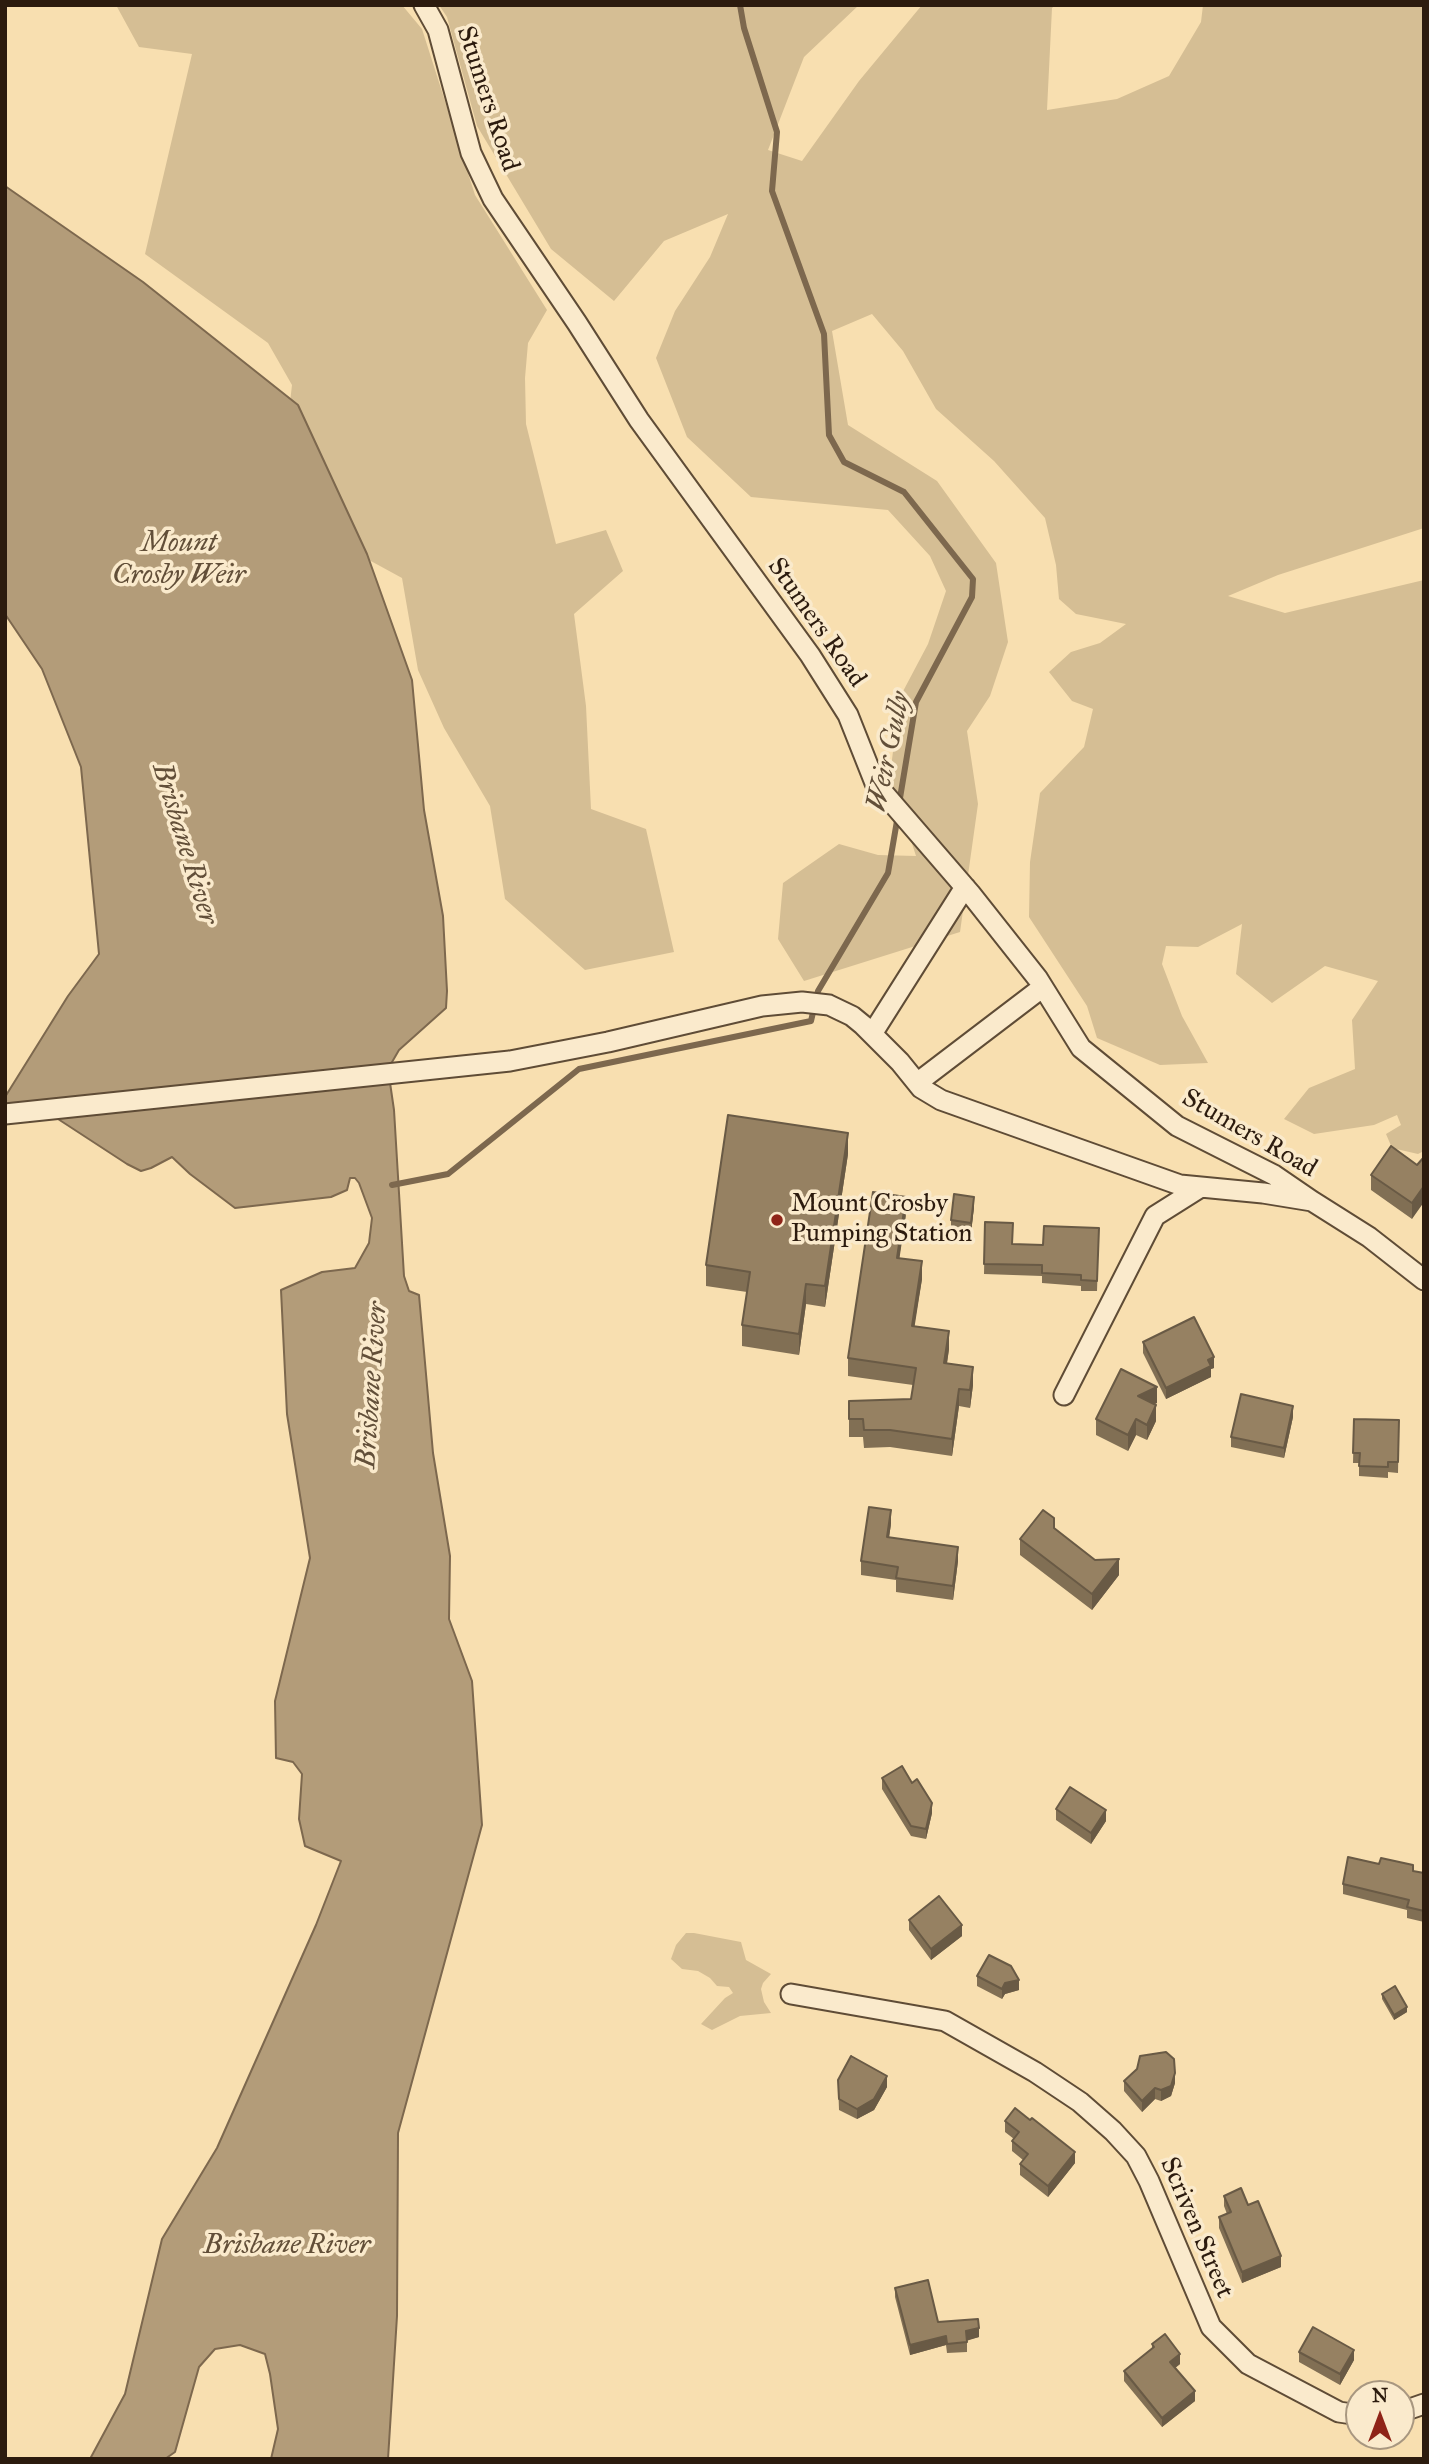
<!DOCTYPE html>
<style>
body{margin:0}
#map{position:relative;width:1429px;height:2464px;overflow:hidden;background:#f8dfb0;font-family:"IM FELL Great Primer",serif}
canvas{display:block}
.frame{position:absolute;inset:0;border:7px solid #2c1b0e;pointer-events:none}
.north{position:absolute;left:1345px;top:2380px;width:70px;height:70px;box-sizing:border-box;background:#faeacc;border:2px solid #a89780;border-radius:50%;rotate:0deg;font-size:19px;font-weight:700;line-height:28px;text-align:center;color:#2c1b0e}
.north::after{content:'';display:block;margin:auto;width:24px;height:32px;background:#8f2418;clip-path:polygon(50% 0,100% 100%,50% 72%,0 100%)}
</style>
<div id="map">
<canvas width="1429" height="2464"></canvas>
<div class="frame"></div>
<div class="north">N</div>
</div>
<script>
const context = document.querySelector('canvas').getContext('2d');
context.lineJoin = 'round';
function paint(path, color) { context.fillStyle = color; context.fill(path, 'evenodd'); }
const poly = rows => new Path2D(rows.map(r => 'M' + r).join(''));
function stroke(path, color, width, dash) { context.strokeStyle = color; context.lineWidth = width; context.lineCap = dash ? 'butt' : 'round'; context.setLineDash(dash || []); context.stroke(path); }
function drawText(font, color, halo, rows, align = 'center') {
  context.font = font + ' "IM FELL Great Primer",serif'; context.lineWidth = 7; context.setLineDash([]); context.textBaseline = 'middle'; context.strokeStyle = halo; context.fillStyle = color; for (const [text, x, y, turn = 0] of rows) {
    context.save(); context.translate(x, y); context.rotate((+turn || 0) * Math.PI / 180); context.textAlign = isNaN(turn) ? turn : align; if (halo) context.strokeText(text, 0, 0); context.fillText(text, 0, 0); context.restore();
  }
}
paint(poly([
 [116,5,402,5,422,29,475,195,547,310,528,343,525,378,526,424,556,544,606,530,623,571,574,614,586,706,591,809,646,829,674,952,585,970,505,899,490,806,444,728,418,670,402,578,336,542,285,446,292,385,268,343,145,254,192,54,139,47],
 [439,5,859,5,804,57,768,150,802,161,859,81,922,5,1055,5,1052,8,1047,110,1117,99,1169,76,1201,22,1203,5,1424,5,1424,528,1278,575,1228,596,1285,613,1424,580,1424,1151,1418,1154,1392,1148,1386,1134,1401,1125,1397,1115,1374,1125,1314,1134,1284,1119,1309,1088,1355,1069,1352,1020,1378,981,1325,966,1272,1003,1236,974,1242,924,1198,947,1166,946,1162,964,1182,1016,1208,1063,1160,1065,1097,1038,1087,1006,1029,917,1030,862,1040,793,1084,747,1093,709,1072,701,1049,672,1071,652,1100,643,1126,624,1076,614,1059,599,1056,565,1045,518,994,461,936,409,903,351,872,314,832,331,848,425,937,481,996,563,1008,642,990,696,967,731,978,804,960,932,804,981,778,939,783,883,839,844,878,855,916,856,890,775,900,697,928,644,946,591,930,556,888,510,751,497,687,437,656,358,675,311,710,257,728,214,664,241,614,301,551,249,477,126,447,17],
 [686,1933,694,1933,741,1942,746,1960,771,1974,763,1983,761,1989,764,2002,771,2013,740,2016,712,2030,701,2024,725,1998,733,1993,729,1987,717,1986,710,1978,698,1971,682,1969,671,1959,676,1945]
]), '#d5be94');
const water = poly([
 [5,186,143,282,298,405,367,554,412,680,424,810,443,916,447,991,446,1008,399,1050,388,1069,394,1110,404,1276,409,1291,419,1295,433,1453,450,1556,449,1619,472,1681,482,1825,398,2133,397,2316,388,2459,271,2459,278,2429,270,2374,265,2354,240,2345,215,2349,199,2367,175,2452,165,2459,90,2459,125,2394,162,2239,217,2148,316,1925,341,1861,305,1846,299,1819,302,1774,293,1762,276,1758,275,1701,310,1558,287,1414,281,1290,322,1272,355,1268,369,1243,372,1218,359,1183,355,1178,350,1178,347,1190,331,1197,235,1208,190,1174,172,1157,151,1168,141,1171,127,1164,58,1119,20,1113,5,1106,5,1097,68,996,99,954,81,767,42,669,5,614,5,186]
]);
paint(water, '#b39c79');
stroke(water, '#7d684e', 2);
stroke(poly([
 [740,5,744,28,777,132,772,191,824,334,829,435,844,462,904,492,973,579,972,597,916,702,899,804],
 [392,1185,448,1174,579,1069,811,1021,818,991,888,873,898,815]
]), '#7d684e', 6);
const minor = poly([
 [424,5,438,30,471,153,493,199,577,323,639,420,810,655,848,715,875,783,970,893,1038,979,1081,1048,1177,1126,1274,1175,1312,1201],
 [872,1034,965,887],
 [917,1083,1043,987],
 [5,1114,510,1061,608,1042,762,1006,802,1002,829,1005,852,1016,863,1025,900,1062,921,1088,941,1100,1180,1185,1263,1193,1312,1201,1369,1237,1424,1280],
 [1064,1395,1155,1216,1201,1187],
 [791,1994,945,2021,1035,2072,1080,2102,1113,2131,1136,2156,1149,2181,1211,2327,1248,2364,1339,2412,1359,2415],
 [1401,2412,1424,2404]
]);
stroke(minor, '#5f4c36', 23);
stroke(minor, '#faeacc', 19);
paint(poly([
 [848,1154,825,1307,806,1304,799,1355,742,1346,742,1325,747,1292,706,1286,706,1265],
 [1417,1165,1412,1219,1371,1190,1371,1175],
 [974,1207,971,1233,951,1231,951,1220],
 [906,1214,899,1258,922,1279,914,1326,949,1349,947,1364,973,1385,970,1408,959,1406,952,1456,890,1447,864,1448,863,1437,849,1437,849,1401,911,1399,913,1385,848,1376,848,1358],
 [985,1222,1013,1244,1043,1245,1099,1228,1097,1291,1081,1291,1081,1286,1042,1283,1042,1276,984,1274],
 [1143,1342,1214,1368,1211,1369,1211,1377,1166,1399,1143,1353],
 [1157,1403,1154,1404,1156,1421,1147,1440,1136,1435,1128,1451,1096,1435,1096,1419],
 [1293,1417,1284,1458,1231,1447,1231,1437],
 [1354,1419,1399,1420,1398,1473,1388,1472,1388,1478,1359,1476,1359,1463,1353,1463],
 [891,1524,889,1537,958,1561,953,1600,896,1592,896,1580,861,1575,861,1561],
 [1054,1528,1095,1560,1119,1575,1092,1610,1020,1555,1020,1539],
 [882,1778,932,1813,926,1839,911,1836,882,1789],
 [1056,1809,1106,1821,1091,1844,1056,1820],
 [1413,1871,1424,1873,1424,1922,1407,1918,1407,1910,1343,1894,1343,1884],
 [909,1920,962,1936,931,1960,909,1930],
 [977,1976,1019,1990,1005,1994,1002,1999,977,1986],
 [1382,1994,1407,2012,1394,2020,1382,1999],
 [838,2080,887,2087,874,2110,857,2119,839,2110],
 [1124,2081,1175,2083,1171,2096,1161,2101,1155,2099,1142,2112,1124,2091],
 [1005,2121,1075,2163,1048,2197,1020,2175,1020,2164,1023,2160,1012,2151,1012,2141,1014,2139,1005,2132],
 [1224,2196,1248,2205,1281,2267,1242,2283,1219,2228,1219,2217,1227,2214,1224,2206],
 [895,2288,938,2322,979,2337,967,2340,967,2352,947,2353,946,2345,910,2355,895,2297],
 [1152,2344,1180,2364,1175,2368,1195,2401,1162,2427,1124,2381,1124,2371,1152,2348],
 [1299,2352,1354,2360,1340,2385,1299,2362]
]), '#816f54');
paint(poly([
 [848,1133,848,1154,825,1307,825,1286],
 [1424,1186,1424,1202,1412,1219,1412,1203],
 [906,1197,906,1214,897,1275,897,1258],
 [974,1197,974,1207,971,1233,971,1223],
 [922,1261,922,1279,912,1343,912,1326],
 [806,1284,806,1304,799,1355,799,1334],
 [949,1331,949,1349,944,1381,944,1363],
 [1214,1357,1214,1368,1211,1369,1211,1377,1166,1399,1166,1388],
 [973,1367,973,1385,970,1408,970,1390],
 [1157,1387,1157,1403,1138,1412,1138,1396],
 [959,1389,959,1406,952,1456,952,1439],
 [1156,1405,1156,1421,1147,1440,1147,1425],
 [1293,1406,1293,1417,1284,1458,1284,1448],
 [1136,1419,1136,1435,1128,1451,1128,1435],
 [891,1510,891,1524,887,1551,887,1537],
 [958,1547,958,1561,953,1600,953,1586],
 [1119,1559,1119,1575,1092,1610,1092,1594],
 [932,1803,932,1813,926,1839,926,1829],
 [1106,1810,1106,1821,1091,1844,1091,1833],
 [962,1925,962,1936,931,1960,931,1949],
 [1019,1980,1019,1990,1005,1994,1002,1999,1002,1989,1005,1983],
 [1407,2007,1407,2012,1394,2020,1394,2015],
 [1175,2073,1175,2083,1171,2096,1161,2101,1161,2090],
 [887,2076,887,2087,874,2110,857,2119,857,2109],
 [1155,2088,1155,2099,1142,2112,1142,2101],
 [1075,2152,1075,2163,1048,2197,1048,2186],
 [1281,2256,1281,2267,1242,2283,1242,2272],
 [979,2328,979,2337,966,2341,966,2331],
 [946,2336,946,2345,910,2355,910,2345],
 [1354,2350,1354,2360,1340,2385,1340,2374],
 [1180,2354,1180,2364,1170,2372,1170,2362],
 [1195,2391,1195,2401,1162,2427,1162,2418]
]), '#695a45');
const building = poly([
 [728,1115,848,1133,825,1286,806,1284,799,1334,742,1325,750,1272,706,1265,728,1115],
 [1391,1146,1417,1165,1424,1157,1424,1186,1412,1203,1371,1175,1391,1146],
 [873,1192,906,1197,897,1258,922,1261,912,1326,949,1331,944,1363,973,1367,970,1390,959,1389,952,1439,890,1430,864,1430,863,1419,849,1419,849,1401,911,1399,916,1368,848,1358,873,1192],
 [954,1194,974,1197,971,1223,951,1220,954,1194],
 [985,1222,1013,1223,1012,1244,1043,1245,1044,1226,1099,1228,1097,1281,1081,1280,1081,1275,1042,1273,1042,1265,984,1264,985,1222],
 [1194,1317,1214,1357,1208,1360,1211,1366,1166,1388,1143,1342,1194,1317],
 [1121,1369,1157,1387,1138,1396,1156,1405,1147,1425,1136,1419,1128,1435,1096,1419,1121,1369],
 [1241,1394,1293,1406,1284,1448,1231,1437,1241,1394],
 [1354,1419,1399,1420,1398,1462,1388,1462,1388,1467,1359,1466,1360,1453,1353,1453,1354,1419],
 [869,1507,891,1510,887,1537,958,1547,953,1586,896,1578,898,1567,861,1561,869,1507],
 [1043,1510,1054,1518,1054,1528,1095,1560,1119,1559,1092,1594,1020,1539,1043,1510],
 [902,1766,912,1783,917,1779,932,1803,926,1829,911,1826,882,1778,902,1766],
 [1070,1787,1106,1810,1091,1833,1056,1809,1070,1787],
 [1348,1857,1379,1864,1381,1858,1413,1865,1413,1871,1424,1873,1424,1911,1407,1907,1409,1900,1343,1884,1348,1857],
 [939,1896,962,1925,931,1949,909,1920,939,1896],
 [989,1955,1011,1966,1019,1980,1005,1983,1002,1989,977,1976,989,1955],
 [1395,1986,1407,2007,1394,2015,1382,1994,1395,1986],
 [1166,2052,1174,2059,1175,2073,1171,2086,1161,2090,1155,2088,1142,2101,1124,2081,1137,2069,1140,2056,1166,2052],
 [851,2056,887,2076,874,2099,857,2109,839,2099,838,2080,851,2056],
 [1015,2108,1030,2120,1032,2118,1075,2152,1048,2186,1020,2164,1028,2154,1012,2141,1019,2132,1005,2121,1015,2108],
 [1241,2188,1248,2205,1258,2201,1281,2256,1242,2272,1219,2217,1231,2212,1224,2196,1241,2188],
 [928,2280,938,2322,978,2319,979,2328,966,2331,967,2342,947,2344,946,2336,910,2345,895,2288,928,2280],
 [1313,2327,1354,2350,1340,2374,1299,2352,1313,2327],
 [1165,2334,1180,2354,1170,2362,1195,2391,1162,2418,1124,2371,1154,2347,1152,2344,1165,2334]
]);
paint(building, '#968162');
stroke(building, '#695a45', 2);
for (const [x, y, r, color] of [
 [777,1220,7,"#8f2418"]
]) { const dot = new Path2D(); dot.arc(x, y, r, 0, 2 * Math.PI); context.fillStyle = color; context.fill(dot); stroke(dot, '#faeacc', 2.5); }
drawText('26px', '#2c1b0e', '#faeacc', [
 ["Stumers Road",487,99,72],
 ["Stumers Road",816,623,55],
 ["Stumers Road",1249,1134,30],
 ["Scriven Street",1196,2228,67]
]);
drawText('26px', '#2c1b0e', '#faeacc', [
 ["Mount Crosby",791,1205],
 ["Pumping Station",791,1235]
], 'left');
drawText('italic 28px', '#624f39', '#faeacc', [
 ["Mount",179,544],
 ["Crosby Weir",179,576],
 ["Weir Gully",890,752,-78],
 ["Brisbane River",184,844,73],
 ["Brisbane River",373,1385,-86],
 ["Brisbane River",287,2246]
]);
</script>
